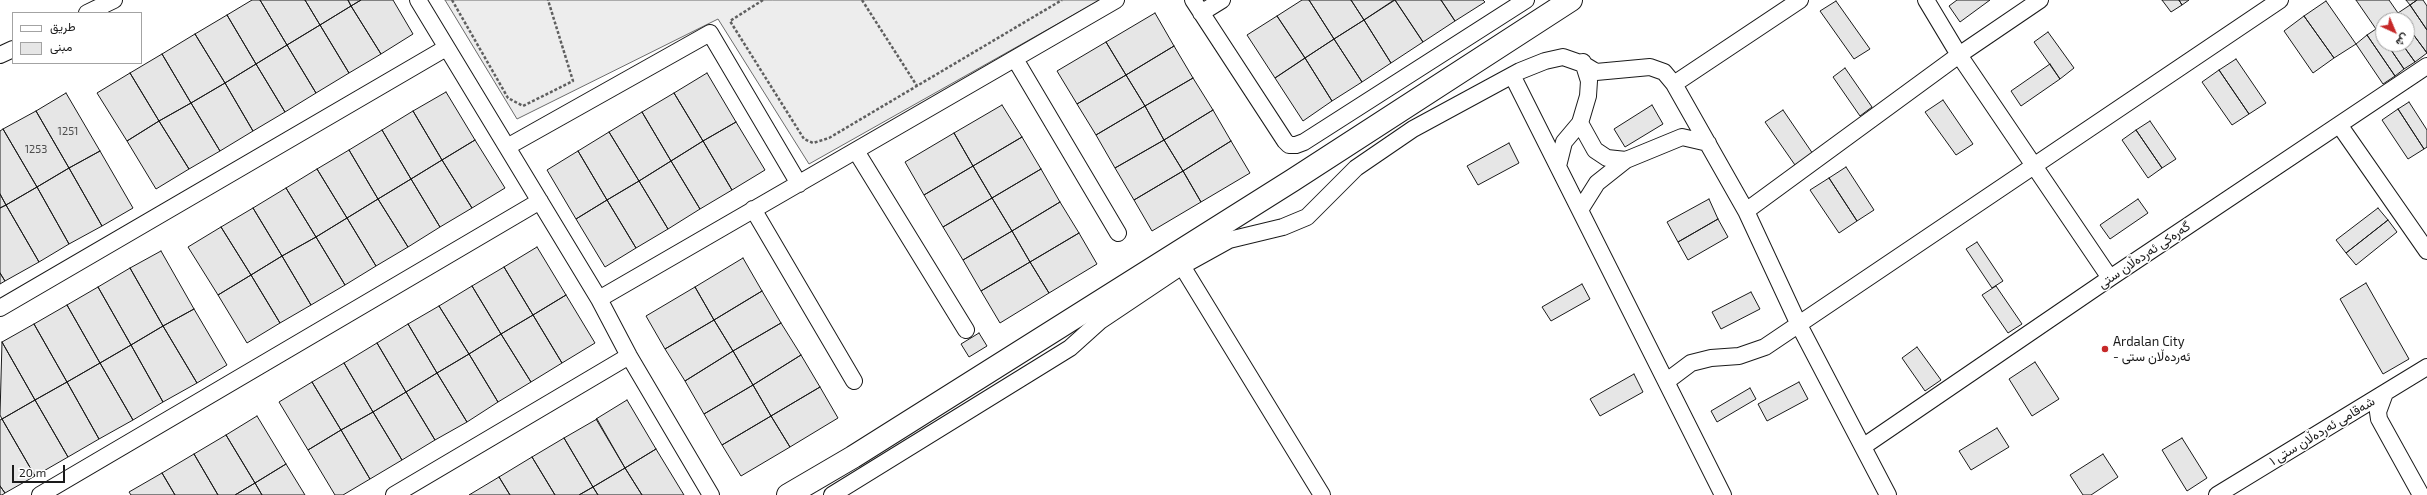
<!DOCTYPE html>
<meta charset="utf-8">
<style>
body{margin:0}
#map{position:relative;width:2427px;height:495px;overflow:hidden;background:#fff;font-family:"Exo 2",Vazirmatn,sans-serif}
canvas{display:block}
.legend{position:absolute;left:12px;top:12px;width:130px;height:52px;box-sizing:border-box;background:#fff;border:1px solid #a3a3a3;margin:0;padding:5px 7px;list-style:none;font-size:12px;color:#1a1a1a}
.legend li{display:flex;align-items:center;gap:8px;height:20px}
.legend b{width:20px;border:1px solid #a3a3a3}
.north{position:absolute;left:2375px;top:12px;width:40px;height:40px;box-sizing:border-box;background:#fff;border:1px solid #a3a3a3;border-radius:50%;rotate:136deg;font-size:11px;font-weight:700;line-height:16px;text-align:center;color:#1a1a1a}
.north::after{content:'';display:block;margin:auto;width:14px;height:18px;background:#c62828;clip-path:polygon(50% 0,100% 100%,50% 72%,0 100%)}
.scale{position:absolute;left:12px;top:465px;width:53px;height:18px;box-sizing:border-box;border:2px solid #1a1a1a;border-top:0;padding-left:5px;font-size:12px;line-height:14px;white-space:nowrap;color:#1a1a1a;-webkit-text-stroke:3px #fff;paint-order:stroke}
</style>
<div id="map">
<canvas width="2427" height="495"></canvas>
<ul class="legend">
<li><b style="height:5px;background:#fff"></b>طريق</li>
<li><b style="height:11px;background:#e6e6e6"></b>مبنى</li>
</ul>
<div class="north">ش</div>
<div class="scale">20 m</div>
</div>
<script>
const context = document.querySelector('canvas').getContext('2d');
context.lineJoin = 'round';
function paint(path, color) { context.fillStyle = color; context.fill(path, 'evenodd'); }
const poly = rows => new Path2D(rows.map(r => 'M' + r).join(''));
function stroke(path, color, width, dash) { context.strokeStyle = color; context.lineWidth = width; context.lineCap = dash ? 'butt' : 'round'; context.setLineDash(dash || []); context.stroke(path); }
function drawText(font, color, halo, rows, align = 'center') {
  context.font = font + ' "Exo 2",Vazirmatn,sans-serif'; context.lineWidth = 3; context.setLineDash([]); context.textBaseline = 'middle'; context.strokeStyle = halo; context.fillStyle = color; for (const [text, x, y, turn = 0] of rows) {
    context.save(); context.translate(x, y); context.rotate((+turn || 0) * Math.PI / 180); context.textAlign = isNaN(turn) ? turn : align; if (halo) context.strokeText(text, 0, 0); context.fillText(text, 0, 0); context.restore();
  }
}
const built = poly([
 [445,0,1100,0,809,164,718,19,517,119,445,0]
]);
paint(built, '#ededed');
stroke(built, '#6a6a6a', 1);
const building = poly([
 [252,0,260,0,287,45,256,64,227,15,252,0],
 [260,0,305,0,320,25,287,45,260,0],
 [305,0,348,0,351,6,320,25,305,0],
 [348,0,361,0,351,6,348,0],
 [361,0,393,0,413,34,381,54,351,6,361,0],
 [1302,0,1309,0,1334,39,1305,58,1277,16,1302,0],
 [1309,0,1351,0,1364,20,1334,39,1309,0],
 [1351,0,1394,0,1364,20,1351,0],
 [1395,0,1423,42,1391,63,1364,20,1395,0],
 [1395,0,1441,0,1455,21,1423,42,1395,0],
 [1441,0,1483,0,1485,2,1455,21,1441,0],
 [1957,0,1990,0,1960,22,1949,6,1957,0],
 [2162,0,2179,0,2182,5,2171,12,2162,0],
 [2179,0,2189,0,2182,5,2179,0],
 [2356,0,2389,0,2398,13,2389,20,2383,20,2383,24,2376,29,2356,0],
 [2406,0,2417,0,2410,5,2406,0],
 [2417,0,2423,0,2427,6,2427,30,2410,5,2417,0],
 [1836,1,1870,49,1854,59,1820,11,1836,1],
 [2326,1,2356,44,2334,58,2304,16,2326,1],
 [2410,5,2427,30,2427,53,2407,26,2407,20,2403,20,2398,13,2410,5],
 [351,6,381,54,349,73,320,25,351,6],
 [1155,13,1174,46,1126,75,1106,42,1155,13],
 [2398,13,2403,20,2389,20,2398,13],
 [227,15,256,64,225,83,195,34,227,15],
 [1277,16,1305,58,1275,78,1247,35,1277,16],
 [2304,16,2334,58,2313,73,2284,31,2304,16],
 [1364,20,1391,63,1362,82,1334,39,1364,20],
 [2383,24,2383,39,2376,29,2383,24],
 [320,25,349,73,316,93,287,45,320,25],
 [2407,26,2427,53,2415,62,2402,44,2407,44,2407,26],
 [2376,29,2383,39,2383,44,2387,44,2404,69,2395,76,2367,35,2376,29],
 [2048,32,2074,68,2060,79,2034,42,2048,32],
 [195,34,225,83,191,103,162,54,195,34],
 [2367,35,2395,76,2383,84,2356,44,2367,35],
 [1334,39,1362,82,1332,101,1305,58,1334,39],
 [1106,42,1126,75,1077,104,1057,71,1106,42],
 [2387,44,2402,44,2415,62,2404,69,2387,44],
 [287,45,316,93,285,112,256,64,287,45],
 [1174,46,1193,78,1145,106,1126,75,1174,46],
 [162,54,191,103,159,121,130,73,162,54],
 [1305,58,1332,101,1303,121,1275,78,1305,58],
 [2236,59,2266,103,2249,114,2219,70,2236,59],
 [256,64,285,112,253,131,225,83,256,64],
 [2050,64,2060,79,2021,106,2011,91,2050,64],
 [1845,68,1872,107,1860,116,1833,77,1845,68],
 [2219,70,2249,114,2232,125,2202,82,2219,70],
 [130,73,159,121,127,141,97,93,130,73],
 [707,73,736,122,703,141,674,93,707,73],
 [1126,75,1145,106,1096,135,1077,104,1126,75],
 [1193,78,1213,110,1164,140,1145,106,1193,78],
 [225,83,253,131,220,151,191,103,225,83],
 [446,92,475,140,442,160,413,111,446,92],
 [66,93,100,151,69,168,36,111,66,93],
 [674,93,703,141,671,161,642,112,674,93],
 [1943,100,1973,144,1956,155,1925,112,1943,100],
 [2409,102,2427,130,2427,147,2424,149,2398,109,2409,102],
 [191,103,220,151,189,169,159,121,191,103],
 [1002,105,1022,137,973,166,954,133,1002,105],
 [1652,105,1663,124,1625,147,1614,129,1652,105],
 [1145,106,1164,140,1115,168,1096,135,1145,106],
 [2398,109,2424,149,2408,159,2382,120,2398,109],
 [1213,110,1231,141,1183,171,1164,140,1213,110],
 [1783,110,1813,154,1795,165,1765,122,1783,110],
 [36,111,69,168,37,187,3,129,36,111],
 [413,111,442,160,411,179,382,130,413,111],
 [642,112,671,161,639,181,609,132,642,112],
 [159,121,189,169,156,189,127,141,159,121],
 [2150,121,2176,159,2162,168,2136,130,2150,121],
 [736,122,765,170,732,190,703,141,736,122],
 [3,129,37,187,6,205,0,194,0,131,3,129],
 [382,130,411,179,378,199,349,150,382,130],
 [2136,130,2162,168,2148,178,2122,140,2136,130],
 [609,132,639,181,607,200,578,151,609,132],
 [954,133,973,166,924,195,905,162,954,133],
 [1022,137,1041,169,992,198,973,166,1022,137],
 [475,140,505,188,472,208,442,160,475,140],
 [1164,140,1183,171,1134,200,1115,168,1164,140],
 [703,141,732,190,700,209,671,161,703,141],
 [1231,141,1250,173,1201,202,1183,171,1231,141],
 [1509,143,1519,163,1478,185,1467,166,1509,143],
 [349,150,378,199,347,218,317,169,349,150],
 [100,151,133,208,102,226,69,168,100,151],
 [578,151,607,200,576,219,547,170,578,151],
 [442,160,472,208,440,227,411,179,442,160],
 [671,161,700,209,668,229,639,181,671,161],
 [973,166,992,198,943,227,924,195,973,166],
 [1846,167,1874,210,1857,221,1829,178,1846,167],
 [69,168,102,226,69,244,37,187,69,168],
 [317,169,347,218,316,237,286,188,317,169],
 [1041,169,1060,202,1012,231,992,198,1041,169],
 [1183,171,1201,202,1152,231,1134,200,1183,171],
 [1829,178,1857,221,1839,233,1810,190,1829,178],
 [411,179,440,227,408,247,378,199,411,179],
 [639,181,668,229,636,248,607,200,639,181],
 [37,187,69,244,39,262,6,205,37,187],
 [286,188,316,237,282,256,253,208,286,188],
 [0,194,6,205,0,208,0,194],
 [992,198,1012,231,963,260,943,227,992,198],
 [378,199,408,247,376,266,347,218,378,199],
 [1709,199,1718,219,1678,242,1667,222,1709,199],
 [2138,199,2148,213,2110,239,2100,225,2138,199],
 [607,200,636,248,605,267,576,219,607,200],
 [1060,202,1079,233,1030,262,1012,231,1060,202],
 [6,205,39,262,5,281,0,273,0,208,6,205],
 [253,208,282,256,251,275,221,227,253,208],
 [2378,208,2388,220,2346,253,2336,240,2378,208],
 [347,218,376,266,345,285,316,237,347,218],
 [1718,219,1728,237,1688,260,1678,242,1718,219],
 [2388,220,2397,232,2356,265,2346,253,2388,220],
 [221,227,251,275,218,295,188,247,221,227],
 [1012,231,1030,262,981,291,963,260,1012,231],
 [1079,233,1097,264,1049,293,1030,262,1079,233],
 [316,237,345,285,311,305,282,256,316,237],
 [1977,242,2003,281,1992,288,1966,249,1977,242],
 [537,247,566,295,533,315,504,267,537,247],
 [161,251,194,309,163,326,130,268,161,251],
 [282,256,311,305,280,323,251,275,282,256],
 [743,258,762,291,714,320,695,287,743,258],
 [1030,262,1049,293,1000,323,981,291,1030,262],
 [504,267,533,315,501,334,472,286,504,267],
 [130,268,163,326,131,345,98,287,130,268],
 [0,273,5,281,0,284,0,273],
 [251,275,280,323,247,343,218,295,251,275],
 [2366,283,2409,359,2383,374,2340,299,2366,283],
 [1582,284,1590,299,1551,321,1542,307,1582,284],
 [472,286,501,334,469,354,439,306,472,286],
 [1996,286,2022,324,2008,333,1982,295,1996,286],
 [98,287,131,345,100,363,67,305,98,287],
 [695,287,714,320,665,349,646,316,695,287],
 [762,291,781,323,733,351,714,320,762,291],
 [1751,292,1760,309,1721,329,1712,312,1751,292],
 [566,295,595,343,562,363,533,315,566,295],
 [67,305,100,363,67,382,34,324,67,305],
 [439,306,469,354,437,373,408,324,439,306],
 [194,309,227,365,197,383,163,326,194,309],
 [533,315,562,363,531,382,501,334,533,315],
 [714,320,733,351,685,381,665,349,714,320],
 [781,323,801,355,753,385,733,351,781,323],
 [34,324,67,382,35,400,2,342,34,324],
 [408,324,437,373,406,392,377,343,408,324],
 [163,326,197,383,163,402,131,345,163,326],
 [979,333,987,346,969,357,961,344,979,333],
 [501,334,531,382,498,402,469,354,501,334],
 [2,342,35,400,2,419,0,415,2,342],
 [377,343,406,392,373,412,344,363,377,343],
 [131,345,163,402,133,420,100,363,131,345],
 [1917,347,1941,380,1925,391,1902,358,1917,347],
 [733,351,753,385,704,414,685,381,733,351],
 [469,354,498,402,467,422,437,373,469,354],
 [801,355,820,387,771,416,753,385,801,355],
 [2035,362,2059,399,2032,416,2009,379,2035,362],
 [100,363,133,420,99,439,67,382,100,363],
 [344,363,373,412,341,430,312,382,344,363],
 [437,373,467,422,435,440,406,392,437,373],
 [1634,374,1643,392,1600,416,1590,399,1634,374],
 [67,382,99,439,68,457,35,400,67,382],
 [312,382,341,430,308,450,279,402,312,382],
 [1799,382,1808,399,1767,421,1758,404,1799,382],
 [753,385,771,416,722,445,704,414,753,385],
 [820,387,838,418,790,447,771,416,820,387],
 [1750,388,1756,399,1717,422,1711,411,1750,388],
 [406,392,435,440,402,460,373,412,406,392],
 [35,400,68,457,35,476,2,419,35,400],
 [627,400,656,449,625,468,596,419,627,400],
 [373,412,402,460,370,479,341,430,373,412],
 [257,416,286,464,255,483,226,435,257,416],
 [771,416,790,447,741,476,722,445,771,416],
 [2,419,35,476,5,493,0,486,0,420,2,419],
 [597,419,625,468,593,487,564,438,597,419],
 [1997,428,2009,447,1971,470,1959,451,1997,428],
 [341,430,370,479,343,495,335,495,308,450,341,430],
 [226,435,255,483,235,495,218,495,194,454,226,435],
 [564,438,593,487,579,495,555,495,532,457,564,438],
 [2182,438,2207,478,2187,491,2162,450,2182,438],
 [656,449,684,495,642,495,625,468,656,449],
 [194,454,218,495,175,495,162,473,194,454],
 [2103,454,2118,477,2091,495,2083,495,2070,475,2103,454],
 [532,457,555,495,510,495,499,477,532,457],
 [286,464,305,495,262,495,255,483,286,464],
 [625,468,642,495,598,495,593,487,625,468],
 [162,473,175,495,131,495,129,492,162,473],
 [499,477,510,495,469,495,499,477],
 [255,483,262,495,235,495,255,483],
 [0,486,5,493,2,495,0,495,0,486],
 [593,487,598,495,579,495,593,487]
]);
paint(building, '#e6e6e6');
stroke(building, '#1a1a1a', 1);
const street = poly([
 [418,0,599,299,629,356,711,495],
 [1193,0,1285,141,1289,145,1296,145,1304,142,1526,0],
 [1926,0,1959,55,2110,278],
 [87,13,114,0],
 [1201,13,1222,0],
 [0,55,13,49],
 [1015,59,1118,233],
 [1583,62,1589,81,1588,96,1580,123,1595,150,1607,158,1626,160,1682,137,1708,143],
 [1513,77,1723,495],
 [1674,84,1800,0],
 [2340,126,2427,251],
 [507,147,710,33,799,184],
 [856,151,966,330],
 [1558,166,1564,142,1580,123],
 [753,209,854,381],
 [1580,210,1597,183,1626,160],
 [1746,211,1959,55,2040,0],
 [1182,266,1322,495],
 [599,299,1116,0],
 [0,308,446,48],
 [1667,381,1691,363,1711,358,1739,356,1765,347,2280,0],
 [2385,393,2378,412,2379,419,2421,495],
 [1864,446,2110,278,2427,66],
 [40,495,540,201],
 [394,495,629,356],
 [832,495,1070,348,1100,321,1182,266,1229,240,1283,227,1307,217,1356,168,1413,129,1520,71,1545,61,1563,57,1583,64,1596,72,1650,67,1664,72,1674,84,1746,211,1799,325,1888,495],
 [2217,495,2427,367]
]);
const secondary = poly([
 [788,495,853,457,1293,180,1571,0]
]);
stroke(street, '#1a1a1a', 18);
stroke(secondary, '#1a1a1a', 24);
stroke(poly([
 [452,0,508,98,523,106,573,81,548,0],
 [763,0,730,21,804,139,813,143,829,138,1062,0],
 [862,0,917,86]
]), '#5f5f5f', 2.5, [3, 2]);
stroke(street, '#fff', 16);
stroke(secondary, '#fff', 22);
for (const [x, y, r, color] of [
 [2105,349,4,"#c62828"]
]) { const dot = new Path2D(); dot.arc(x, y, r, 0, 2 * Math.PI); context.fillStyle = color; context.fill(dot); stroke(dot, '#fff', 1.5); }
drawText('11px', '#4d4d4d', null, [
 ["1251",68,131],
 ["1253",36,149]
]);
drawText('13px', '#1a1a1a', '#fff', [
 ["گەرەکی ئەردەڵان ستی",2144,255,-34],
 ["شەقامی ئەردەڵان ستی ١",2322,431,-31]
]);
drawText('13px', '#1a1a1a', '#fff', [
 ["Ardalan City",2113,342],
 ["- ئەردەڵان ستی",2113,357]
], 'left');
</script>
